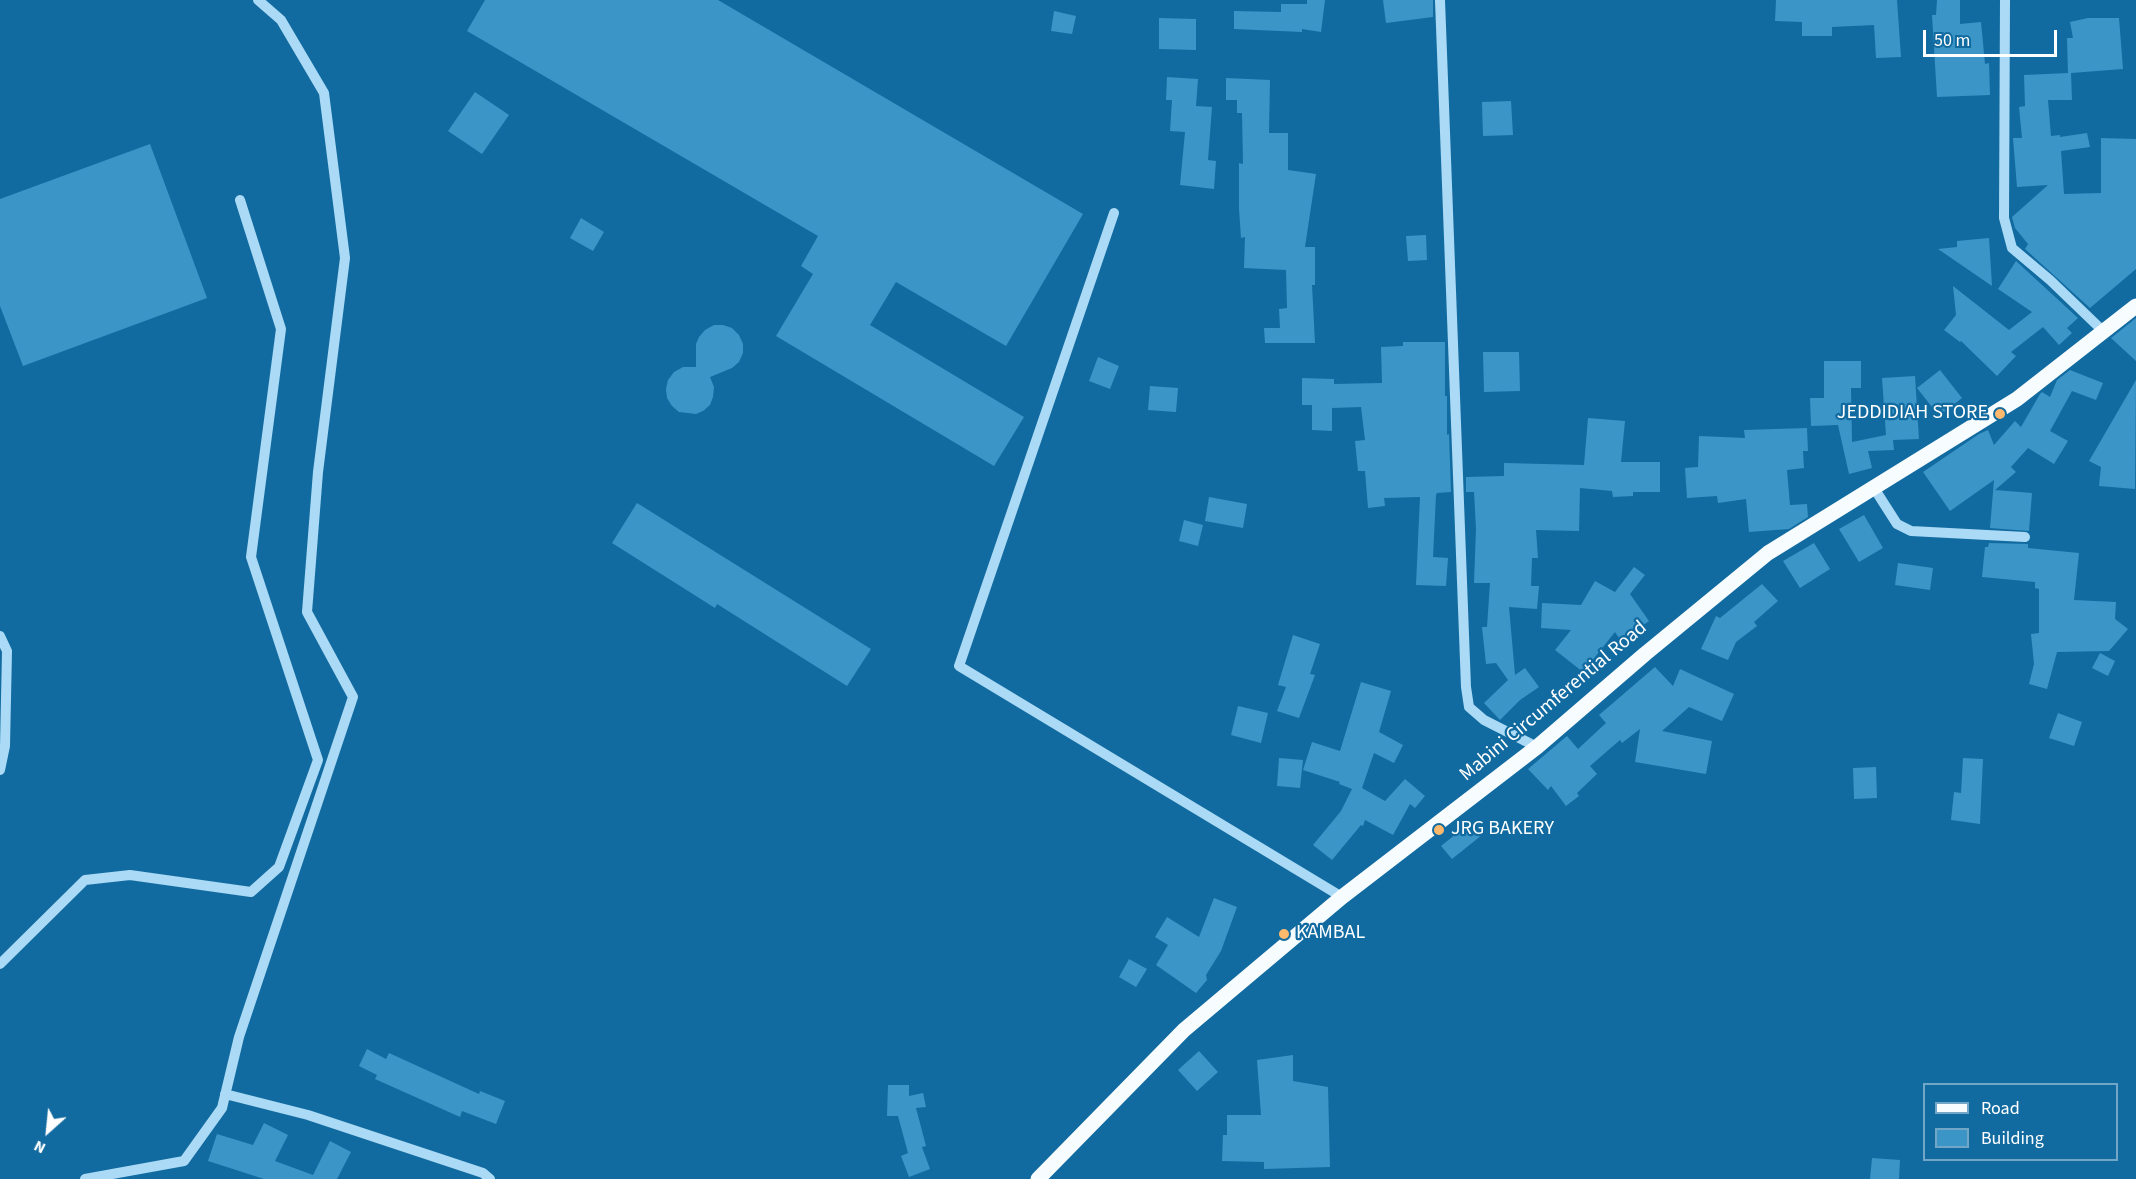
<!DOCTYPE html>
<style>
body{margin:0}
#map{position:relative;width:2136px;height:1179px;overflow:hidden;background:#126ba0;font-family:"Source Sans 3",sans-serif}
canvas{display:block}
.legend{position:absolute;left:1923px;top:1083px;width:195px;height:78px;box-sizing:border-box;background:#126ba0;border:2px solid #71a6c6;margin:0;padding:8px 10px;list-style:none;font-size:18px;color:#fff}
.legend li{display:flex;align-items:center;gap:12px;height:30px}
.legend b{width:30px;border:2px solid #71a6c6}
.north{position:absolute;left:18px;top:1101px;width:60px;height:60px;-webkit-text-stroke:4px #126ba0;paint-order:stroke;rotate:207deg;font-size:16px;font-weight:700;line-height:24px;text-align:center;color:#fff}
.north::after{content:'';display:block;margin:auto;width:21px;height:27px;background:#fff;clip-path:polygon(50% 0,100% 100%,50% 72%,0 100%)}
.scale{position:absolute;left:1923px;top:30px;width:134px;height:27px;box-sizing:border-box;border:3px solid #fff;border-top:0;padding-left:8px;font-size:18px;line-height:21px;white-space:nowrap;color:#fff;-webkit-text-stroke:4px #126ba0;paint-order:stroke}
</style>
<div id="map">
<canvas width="2136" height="1179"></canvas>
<ul class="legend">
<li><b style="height:8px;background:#f7fcff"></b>Road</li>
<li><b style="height:16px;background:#3b95c7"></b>Building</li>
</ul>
<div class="north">N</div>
<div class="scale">50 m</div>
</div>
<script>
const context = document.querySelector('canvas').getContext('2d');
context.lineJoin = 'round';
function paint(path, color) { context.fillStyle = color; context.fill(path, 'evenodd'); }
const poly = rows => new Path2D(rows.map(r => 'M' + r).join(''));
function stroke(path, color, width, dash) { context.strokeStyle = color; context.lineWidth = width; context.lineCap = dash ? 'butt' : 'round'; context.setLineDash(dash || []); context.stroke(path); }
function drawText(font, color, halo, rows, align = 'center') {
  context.font = font + ' "Source Sans 3",sans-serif'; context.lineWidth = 4.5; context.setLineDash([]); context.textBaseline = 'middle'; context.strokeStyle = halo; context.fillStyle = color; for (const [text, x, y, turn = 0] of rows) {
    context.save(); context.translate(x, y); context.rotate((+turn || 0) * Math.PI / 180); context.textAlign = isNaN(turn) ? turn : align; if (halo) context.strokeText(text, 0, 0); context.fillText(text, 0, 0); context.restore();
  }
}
paint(poly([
 [485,0,718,0,1083,214,1006,346,896,282,870,325,1024,417,994,466,776,336,813,274,801,266,818,236,467,31],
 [1307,0,1325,0,1321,32,1302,29,1302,32,1234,29,1234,11,1281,12,1281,4,1307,4],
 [1383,0,1433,0,1433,17,1386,23],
 [1776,0,1897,0,1901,57,1876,58,1874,25,1832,27,1832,36,1802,36,1802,22,1775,21],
 [1937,0,1960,0,1960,24,1981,22,1985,64,1989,63,1990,95,1937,97,1932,15,1936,15],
 [1054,11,1076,16,1072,34,1051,31],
 [1159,18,1196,19,1196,50,1159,49],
 [2088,18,2119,18,2123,69,2071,73,2072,100,2048,100,2051,136,2060,135,2060,137,2087,133,2090,147,2061,151,2064,194,2101,193,2101,138,2136,139,2136,269,2090,308,2025,249,2028,244,2015,228,2012,217,2048,185,2017,187,2013,138,2022,138,2019,107,2025,106,2024,75,2068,73,2067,38,2073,38,2070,22],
 [1167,77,1198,79,1196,106,1212,107,1208,160,1216,161,1214,189,1180,185,1185,132,1170,131,1172,100,1166,100],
 [1226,78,1270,80,1269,133,1288,133,1288,170,1316,174,1305,247,1315,247,1315,285,1312,285,1315,343,1265,343,1264,328,1280,328,1279,309,1287,308,1286,270,1244,268,1245,237,1241,238,1239,209,1239,163,1243,164,1242,113,1237,113,1237,100,1226,100],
 [475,92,509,115,482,154,448,131],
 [1511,101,1513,135,1483,136,1482,102],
 [150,144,207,298,23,366,0,306,0,199],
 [581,218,604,232,593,251,570,238],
 [1426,235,1427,260,1408,261,1406,236],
 [1989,238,1992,286,1938,249,1957,247,1957,241],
 [2016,261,2078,318,2067,328,2072,333,2059,345,2043,327,2011,352,2016,356,1997,376,1961,341,1960,342,1944,330,1956,315,1953,286,2009,330,2032,312,1998,289],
 [2136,318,2136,361,2111,338],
 [714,325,723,325,732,328,739,335,743,344,743,353,739,362,732,368,710,377,714,387,713,397,710,405,703,411,696,414,679,412,672,406,667,398,666,389,668,380,674,372,683,367,696,367,696,344,699,337,705,330],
 [1403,342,1445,342,1445,396,1447,396,1447,435,1449,434,1451,492,1437,493,1436,495,1433,557,1448,558,1446,586,1416,585,1420,497,1384,498,1385,506,1368,508,1365,471,1358,471,1355,441,1365,440,1361,407,1332,408,1332,431,1312,430,1312,405,1302,405,1302,378,1334,379,1334,384,1382,383,1381,347,1403,346],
 [1483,352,1519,352,1520,391,1484,392],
 [1098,357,1119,366,1110,389,1089,381],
 [1824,361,1861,361,1861,388,1851,388,1852,442,1886,435,1882,378,1915,376,1919,439,1893,440,1894,450,1868,451,1872,468,1849,474,1838,425,1811,426,1810,398,1824,398],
 [1940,370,1962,398,1939,416,1917,388],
 [2070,370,2103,383,2096,400,2072,391,2050,431,2068,441,2054,464,2028,448,2011,467,2016,472,1995,490,2032,493,2029,531,1990,528,1994,480,1950,511,1923,472,1979,434,1988,430,1994,445,2015,421,2021,427,2040,394,2042,392,2050,397,2057,380],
 [2136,380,2135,489,2099,486,2101,467,2089,461],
 [1150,386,1178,388,1176,412,1148,410],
 [1588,418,1625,421,1621,462,1660,462,1660,492,1633,492,1633,496,1613,497,1612,491,1580,488,1579,531,1536,530,1538,558,1532,558,1531,586,1539,586,1537,609,1509,607,1515,675,1525,668,1539,687,1520,700,1500,720,1484,703,1508,680,1496,663,1486,664,1482,627,1487,627,1490,583,1474,583,1476,529,1474,492,1466,492,1466,477,1504,476,1504,463,1584,465],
 [1807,428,1808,451,1803,451,1804,468,1787,470,1790,505,1807,504,1808,517,1789,529,1749,532,1746,499,1718,503,1717,496,1687,498,1685,468,1698,467,1699,436,1745,438,1744,430],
 [1209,497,1247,504,1243,528,1205,521],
 [637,503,871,649,847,686,717,604,715,608,612,543],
 [1864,515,1883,548,1859,562,1839,529],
 [1184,520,1203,525,1198,546,1179,541],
 [1814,543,1830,569,1800,588,1783,561],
 [1989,543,2028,544,2028,548,2079,553,2074,600,2116,602,2115,619,2128,629,2109,651,2057,652,2047,689,2029,684,2034,664,2031,634,2039,633,2039,589,2035,588,2035,582,1982,577,1985,547,1988,547],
 [1898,563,1933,568,1930,590,1895,585],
 [1634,567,1645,575,1630,594,1649,621,1621,641,1615,632,1583,672,1555,650,1571,630,1541,628,1542,603,1581,605,1595,581,1615,592],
 [1762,584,1778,601,1754,622,1757,626,1736,642,1728,660,1701,649,1716,616,1720,618],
 [1293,635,1320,644,1310,674,1315,675,1299,718,1277,711,1286,687,1278,685],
 [2100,653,2115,661,2108,676,2092,668],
 [1655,667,1673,686,1680,669,1734,694,1722,721,1689,707,1662,731,1712,741,1706,774,1635,762,1640,729,1622,743,1620,740,1590,766,1597,774,1577,793,1579,796,1566,806,1551,786,1548,790,1528,769,1567,736,1578,749,1606,723,1599,715],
 [1361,682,1391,691,1379,732,1403,745,1394,763,1374,753,1362,788,1385,801,1405,779,1425,796,1415,808,1410,804,1393,835,1365,820,1363,826,1361,825,1332,860,1313,845,1341,811,1352,789,1339,784,1340,782,1303,770,1312,742,1340,751],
 [1238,706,1268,713,1261,743,1231,735],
 [2058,713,2082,722,2074,746,2049,738],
 [1279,758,1303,760,1300,788,1277,786],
 [1963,758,1983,759,1980,824,1951,820,1954,792,1961,793],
 [1876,767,1877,798,1854,799,1853,768],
 [1471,822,1482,835,1452,859,1441,846],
 [1214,898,1237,907,1221,951,1206,975,1207,980,1196,993,1156,965,1168,945,1155,937,1167,917,1199,937],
 [1129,959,1147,969,1136,987,1119,977],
 [367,1049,386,1059,389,1053,479,1094,480,1091,505,1101,496,1124,462,1111,460,1117,375,1079,377,1075,359,1066],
 [1199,1051,1218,1072,1197,1091,1178,1070],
 [1293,1055,1293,1081,1328,1087,1330,1167,1264,1169,1264,1162,1222,1161,1223,1135,1227,1135,1227,1115,1261,1115,1257,1060],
 [888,1085,909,1085,909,1096,923,1093,926,1107,916,1108,926,1146,922,1147,930,1169,909,1177,901,1156,908,1153,898,1116,887,1116],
 [264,1123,288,1135,275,1161,313,1175,330,1141,351,1152,337,1179,264,1179,208,1161,217,1134,253,1145],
 [1872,1158,1900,1160,1899,1179,1870,1179]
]), '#3b95c7');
stroke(poly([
 [1440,0,1466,687,1469,707,1484,720,1537,747],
 [2005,0,2004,218,2012,248,2050,280,2103,331],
 [1114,213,959,666,1342,897],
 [1874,488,1897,524,1911,531,2025,537],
 [0,636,7,651,5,746,0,770],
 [0,964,85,880,130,875,251,892,279,867,318,760,251,557,281,329,240,200],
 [225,1094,308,1115,483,1173,490,1179],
 [85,1179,184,1161,222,1108,239,1037,353,697,307,612,318,472,345,258,324,93,281,20,258,0]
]), '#aadaf5', 10);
stroke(poly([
 [1038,1179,1184,1030,1342,897,1537,747,1645,654,1768,553,2017,399,2136,306]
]), '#f7fcff', 15);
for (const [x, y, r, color] of [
 [2000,414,6,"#ffb96d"],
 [1439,830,6,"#ffb96d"],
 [1284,934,6,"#ffb96d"]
]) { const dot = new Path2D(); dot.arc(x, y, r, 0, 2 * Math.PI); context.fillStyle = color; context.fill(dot); stroke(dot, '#126ba0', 2); }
drawText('20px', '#fff', '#126ba0', [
 ["JEDDIDIAH STORE",1988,414,"right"],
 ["JRG BAKERY",1451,830],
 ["KAMBAL",1296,934]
], 'left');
drawText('20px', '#fff', '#126ba0', [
 ["Mabini Circumferential Road",1554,702,-40]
]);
</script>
